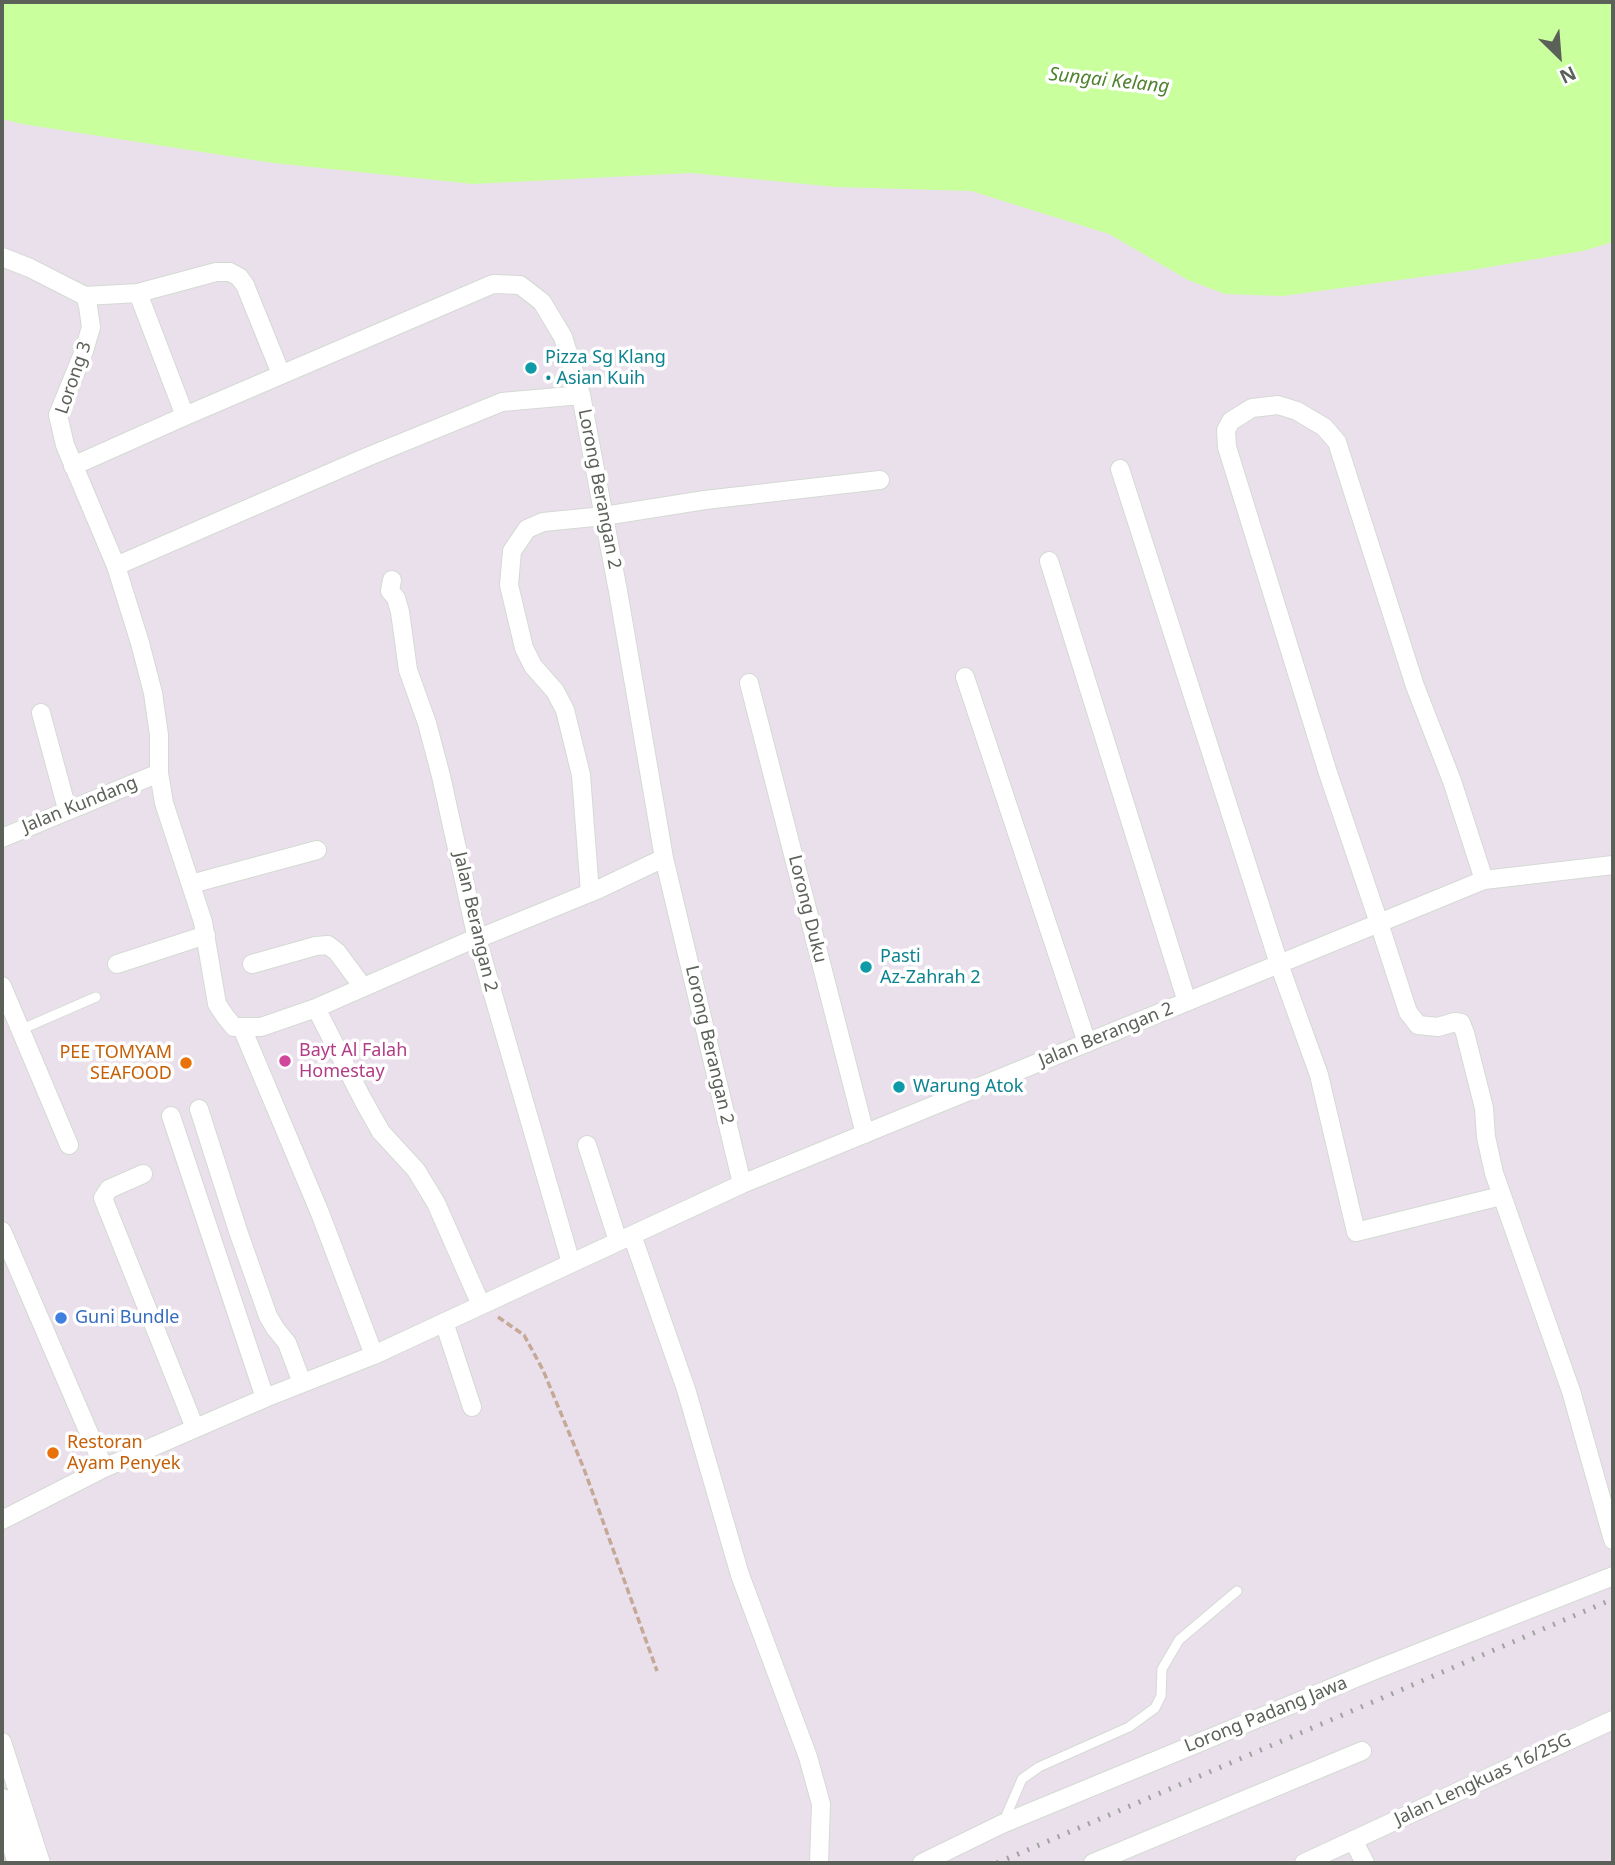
<!DOCTYPE html>
<meta charset="utf-8">
<style>
body{margin:0}
#map{position:relative;width:1615px;height:1865px;overflow:hidden;background:#eae0ec;font-family:"Noto Sans",sans-serif}
canvas{display:block}
.frame{position:absolute;inset:0;border:4px solid #5b6159;pointer-events:none}
.north{position:absolute;left:1524px;top:21px;width:70px;height:70px;-webkit-text-stroke:5px #fff;paint-order:stroke;rotate:155deg;font-size:19px;font-weight:700;line-height:28px;text-align:center;color:#5b6159}
.north::after{content:'';display:block;margin:auto;width:24px;height:32px;background:#5b6159;clip-path:polygon(50% 0,100% 100%,50% 72%,0 100%)}
</style>
<div id="map">
<canvas width="1615" height="1865"></canvas>
<div class="frame"></div>
<div class="north">N</div>
</div>
<script>
const context = document.querySelector('canvas').getContext('2d');
context.lineJoin = 'round';
function paint(path, color) { context.fillStyle = color; context.fill(path, 'evenodd'); }
const poly = rows => new Path2D(rows.map(r => 'M' + r).join(''));
function stroke(path, color, width, dash) { context.strokeStyle = color; context.lineWidth = width; context.lineCap = dash ? 'butt' : 'round'; context.setLineDash(dash || []); context.stroke(path); }
function drawText(font, color, halo, rows, align = 'center') {
  context.font = font + ' "Noto Sans",sans-serif'; context.lineWidth = 7; context.setLineDash([]); context.textBaseline = 'middle'; context.strokeStyle = halo; context.fillStyle = color; for (const [text, x, y, turn = 0] of rows) {
    context.save(); context.translate(x, y); context.rotate((+turn || 0) * Math.PI / 180); context.textAlign = isNaN(turn) ? turn : align; if (halo) context.strokeText(text, 0, 0); context.fillText(text, 0, 0); context.restore();
  }
}
paint(poly([
 [2,2,1613,2,1613,242,1583,251,1472,270,1283,296,1225,294,1188,280,1109,234,971,191,836,187,691,173,473,184,273,163,22,124,2,119]
]), '#caff9d');
const lane = poly([
 [20,1030,96,997],
 [1003,1823,1022,1779,1039,1767,1129,1727,1155,1708,1161,1696,1162,1669,1179,1640,1237,1591]
]);
const street = poly([
 [2,257,30,268,85,296,88,306,91,327,84,351,58,415,65,445,116,566,140,643,153,693,159,735,159,773,164,803,203,922,217,1004,225,1016,234,1027,261,1027,316,1008,469,941,477,939,599,889,664,858],
 [138,293,185,416],
 [85,296,138,293,216,272,230,272,239,277,245,285,281,374],
 [73,466,185,416,493,284,520,285,542,302,563,337,581,395,618,591,664,858,742,1184],
 [1120,469,1279,964,1319,1075,1356,1232,1501,1196],
 [1049,561,1187,1002],
 [116,566,367,457,502,402,581,395],
 [392,580,390,591,396,598,400,612,408,670,427,723,441,776,477,939,571,1263],
 [965,677,1087,1043],
 [749,683,865,1134],
 [41,713,67,809],
 [2,838,159,773],
 [1484,880,1452,781,1415,686,1337,442,1324,427,1297,411,1278,405,1252,408,1231,421,1226,430,1227,447,1328,773,1379,923,1408,1012,1418,1025,1438,1027,1455,1022,1461,1023,1465,1033,1484,1108,1486,1137,1494,1173,1571,1391,1613,1540],
 [191,884,317,850],
 [590,893,581,775,565,710,555,691,533,666,524,648,509,585,512,551,527,529,543,522,604,516,705,500,880,480],
 [117,964,206,935],
 [252,964,316,946,328,945,337,952,363,987],
 [2,986,69,1145],
 [316,1008,363,1100,381,1132,416,1170,436,1203,481,1305],
 [242,1028,320,1213,374,1355],
 [199,1109,238,1231,268,1316,275,1328,287,1343,302,1383],
 [171,1116,265,1398],
 [587,1145,618,1241],
 [143,1174,109,1189,103,1198,195,1428],
 [2,1231,104,1468],
 [632,1235,686,1389,740,1575,808,1757,821,1804,819,1863],
 [444,1322,472,1407],
 [2,1520,104,1468,265,1398,374,1355,742,1184,1484,880,1613,865],
 [2,1742,41,1863],
 [1353,1840,1365,1863],
 [922,1863,1002,1824,1375,1670,1613,1576],
 [1093,1863,1362,1751],
 [1304,1863,1613,1720]
]);
const secondary = poly([
 [2,1802,21,1863]
]);
stroke(lane, '#d4dad3', 11);
stroke(street, '#d4dad3', 20);
stroke(secondary, '#cdd4cb', 29);
stroke(poly([
 [498,1317,524,1335,543,1370,584,1469,657,1671]
]), '#c5a895', 3.5, [7, 3.5]);
stroke(lane, '#fff', 9);
stroke(street, '#fff', 18);
stroke(secondary, '#fff', 26);
stroke(poly([
 [997,1863,1613,1599]
]), '#a1a3a0', 5, [2, 9]);
for (const [x, y, r, color] of [
 [531,368,7,"#0f9aa8"],
 [866,967,7,"#0f9aa8"],
 [285,1061,7,"#d1479c"],
 [186,1063,7,"#e8710a"],
 [899,1087,7,"#0f9aa8"],
 [61,1318,7,"#3f7fe0"],
 [53,1453,7,"#e8710a"]
]) { const dot = new Path2D(); dot.arc(x, y, r, 0, 2 * Math.PI); context.fillStyle = color; context.fill(dot); stroke(dot, '#fff', 2.5); }
drawText('18px', '#0d838f', '#fff', [
 ["Pizza Sg Klang",545,358],
 ["• Asian Kuih",545,379],
 ["Pasti",880,957],
 ["Az-Zahrah 2",880,978],
 ["Warung Atok",913,1087]
], 'left');
drawText('18px', '#5b6159', '#fff', [
 ["Lorong 3",74,378,-71],
 ["Lorong Berangan 2",599,489,79],
 ["Jalan Kundang",80,805,-22],
 ["Lorong Duku",807,909,76],
 ["Jalan Berangan 2",475,922,77],
 ["Jalan Berangan 2",1106,1035,-22],
 ["Lorong Berangan 2",709,1045,77],
 ["Lorong Padang Jawa",1266,1715,-22],
 ["Jalan Lengkuas 16/25G",1483,1780,-25]
]);
drawText('18px', '#b23c85', '#fff', [
 ["Bayt Al Falah",299,1051],
 ["Homestay",299,1072]
], 'left');
drawText('18px', '#c56008', '#fff', [
 ["PEE TOMYAM",172,1053],
 ["SEAFOOD",172,1074],
 ["Restoran",67,1443,"left"],
 ["Ayam Penyek",67,1464,"left"]
], 'right');
drawText('18px', '#366cbe', '#fff', [
 ["Guni Bundle",75,1318]
], 'left');
drawText('italic 19px', '#508330', '#fff', [
 ["Sungai Kelang",1109,81,6]
]);
</script>
